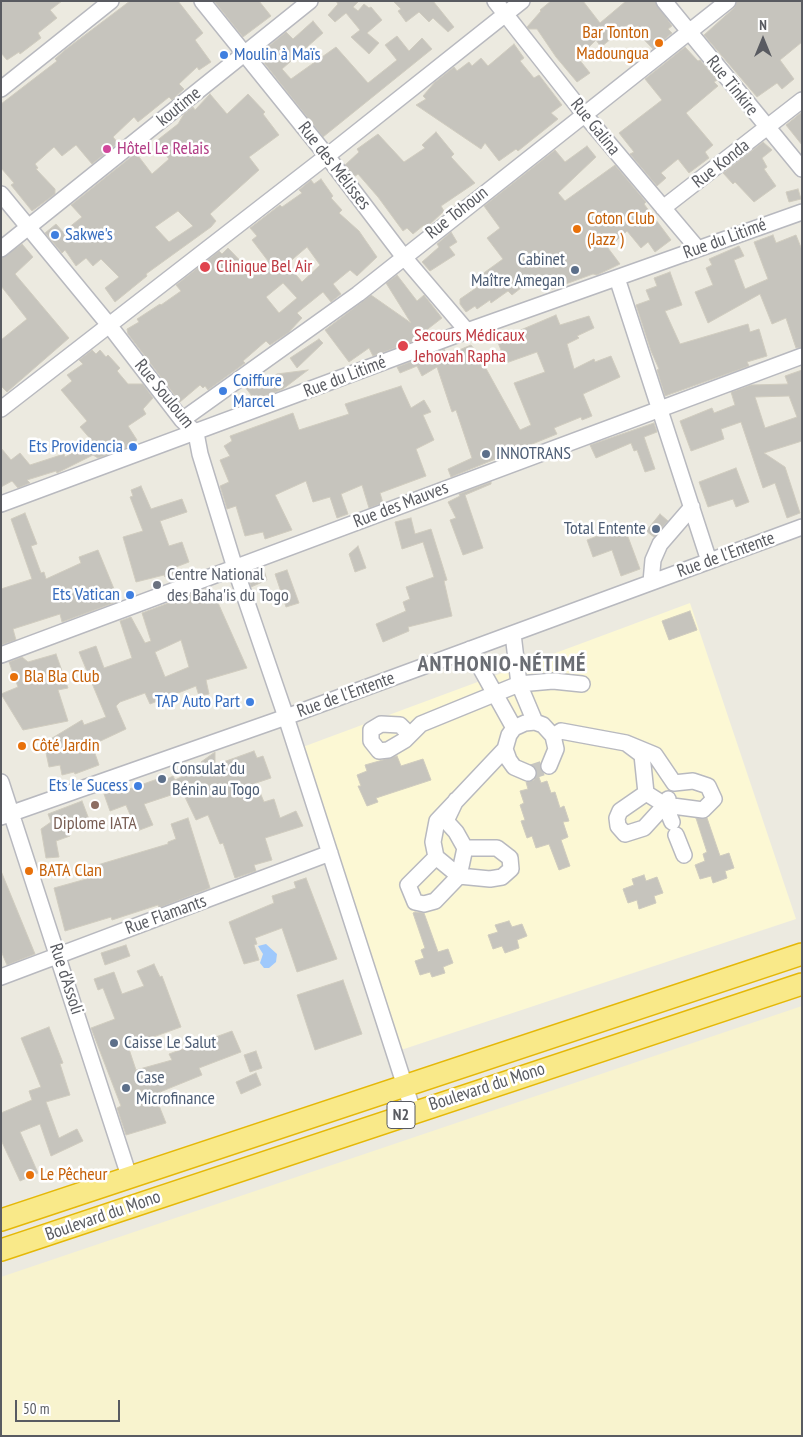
<!DOCTYPE html>
<meta charset="utf-8">
<style>
body{margin:0}
#map{position:relative;width:803px;height:1437px;overflow:hidden;background:#eceae0;font-family:"PT Sans Narrow",sans-serif}
canvas{display:block}
.frame{position:absolute;inset:0;border:2px solid #595b61;pointer-events:none}
.north{position:absolute;left:738px;top:15px;width:50px;height:50px;-webkit-text-stroke:4px #fff;paint-order:stroke;rotate:0deg;font-size:14px;font-weight:700;line-height:20px;text-align:center;color:#595b61}
.north::after{content:'';display:block;margin:auto;width:18px;height:22px;background:#595b61;clip-path:polygon(50% 0,100% 100%,50% 72%,0 100%)}
.scale{position:absolute;left:15px;top:1400px;width:105px;height:22px;box-sizing:border-box;border:2px solid #595b61;border-top:0;padding-left:6px;font-size:15px;line-height:18px;white-space:nowrap;color:#595b61;-webkit-text-stroke:4px #fff;paint-order:stroke}
</style>
<div id="map">
<canvas width="803" height="1437"></canvas>
<div class="frame"></div>
<div class="north">N</div>
<div class="scale">50 m</div>
</div>
<script>
const context = document.querySelector('canvas').getContext('2d');
context.lineJoin = 'round';
function paint(path, color) { context.fillStyle = color; context.fill(path, 'evenodd'); }
const poly = rows => new Path2D(rows.map(r => 'M' + r).join(''));
function stroke(path, color, width, dash) { context.strokeStyle = color; context.lineWidth = width; context.lineCap = dash ? 'butt' : 'round'; context.setLineDash(dash || []); context.stroke(path); }
function drawText(font, color, halo, rows, align = 'center') {
  context.font = font + ' "PT Sans Narrow",sans-serif'; context.lineWidth = 5; context.setLineDash([]); context.textBaseline = 'middle'; context.strokeStyle = halo; context.fillStyle = color; for (const [text, x, y, turn = 0] of rows) {
    context.save(); context.translate(x, y); context.rotate((+turn || 0) * Math.PI / 180); context.textAlign = isNaN(turn) ? turn : align; if (halo) context.strokeText(text, 0, 0); context.fillText(text, 0, 0); context.restore();
  }
}
paint(poly([
 [690,603,796,919,401,1050,300,748]
]), '#fcf8d4');
paint(poly([
 [802,1006,802,1436,1,1436,1,1277]
]), '#f8f3ce');
paint(poly([
 [266,944,277,954,276,962,269,968,264,968,260,963,263,954,258,946]
]), '#9fc9fc');
const building = poly([
 [1,1,62,1,50,10,57,18,38,33,41,38,20,54,19,52,7,60,1,53,1,1],
 [130,1,178,1,203,33,195,40,211,62,199,70,197,67,179,84,184,89,172,100,169,97,138,122,134,117,113,137,118,143,92,164,76,145,62,156,54,147,35,164,38,168,36,169,55,189,55,194,32,211,11,185,14,183,1,168,1,104,57,61,55,59,65,50,130,1],
 [214,1,259,1,271,16,243,37,214,1],
 [336,1,359,1,353,7,358,11,364,4,369,8,371,7,382,20,367,33,379,43,369,54,351,37,360,30,346,13,335,22,328,15,338,4,336,1],
 [393,1,433,1,454,27,448,32,433,18,429,22,419,12,406,22,398,11,401,9,393,1],
 [551,1,583,1,600,23,626,1,655,1,672,26,668,29,672,33,653,49,629,24,601,47,596,40,578,58,590,73,577,82,556,57,537,29,529,29,527,27,541,11,540,10,551,1],
 [737,1,802,1,802,42,780,60,794,79,782,89,777,83,757,97,704,35,734,8,737,1],
 [313,21,323,33,282,69,291,79,336,47,368,83,397,60,385,45,397,36,409,51,422,38,432,49,323,137,258,55,286,32,293,39,313,21],
 [514,44,524,58,520,61,534,78,539,75,562,105,551,113,558,119,518,151,516,149,499,161,485,143,481,149,416,105,426,99,423,96,435,82,454,67,457,71,469,62,472,66,481,58,488,66,514,44],
 [685,47,698,61,700,60,717,80,714,82,718,86,686,113,713,145,705,152,709,158,689,173,678,159,661,173,666,178,657,186,630,154,634,152,619,133,662,100,645,79,685,47],
 [210,94,227,114,248,94,265,112,263,114,279,135,249,157,259,170,210,214,216,221,211,227,146,274,147,276,115,302,105,288,119,277,101,259,93,266,86,258,76,266,65,250,62,253,45,233,56,224,63,232,82,217,71,205,136,153,152,174,169,159,155,142,178,124,184,114,193,107,195,110,210,94],
 [178,211,193,226,169,242,155,227,178,211],
 [802,112,802,145,786,125,802,112],
 [436,132,454,154,451,157,475,183,441,206,444,211,426,228,424,225,413,234,407,228,403,231,378,197,358,174,354,177,345,165,359,152,357,149,378,134,404,162,425,148,422,145,436,132],
 [763,142,772,150,762,158,767,167,764,169,776,186,754,202,735,182,733,184,723,173,763,142],
 [587,146,596,157,558,193,565,201,615,165,646,202,644,204,671,240,655,252,648,242,641,248,627,231,608,248,620,264,597,275,593,274,552,289,539,274,512,295,508,291,491,303,490,300,477,309,475,306,466,312,460,304,460,299,479,286,474,280,503,259,487,238,500,228,484,206,555,150,565,162,587,146],
 [321,179,333,196,331,198,342,210,339,213,359,231,377,257,357,276,350,270,333,284,341,294,331,302,323,292,297,313,302,318,288,333,270,345,266,341,243,361,245,363,208,390,205,386,203,388,200,385,180,402,128,334,127,329,139,322,137,319,160,304,161,305,181,291,176,285,219,251,222,254,228,248,253,274,268,261,252,240,257,236,250,228,280,205,282,207,302,193,299,190,311,180,314,184,321,179],
 [307,247,320,265,302,282,287,264,307,247],
 [283,283,297,298,279,313,266,297,283,283],
 [798,189,801,199,789,202,786,192,798,189],
 [451,232,457,242,449,247,455,255,430,271,422,262,439,247,437,244,451,232],
 [773,235,776,243,796,235,802,250,802,347,796,348,786,318,772,324,760,294,708,323,695,292,713,285,706,268,712,265,709,259,739,246,744,256,734,260,745,289,768,279,754,242,773,235],
 [22,244,33,257,15,274,69,338,7,392,1,386,1,340,27,319,1,286,1,258,22,244],
 [670,272,682,305,665,311,680,344,748,324,750,332,759,329,767,356,747,362,749,366,665,396,657,370,659,369,651,351,636,305,650,300,646,290,657,286,654,278,670,272],
 [397,275,417,301,424,295,442,318,424,332,425,337,373,356,369,348,349,362,325,330,371,295,411,323,386,283,397,275],
 [556,315,560,325,589,316,594,328,577,336,579,338,567,344,574,369,594,359,595,362,611,356,620,377,583,394,592,416,582,420,581,417,554,428,557,434,451,477,448,469,472,458,456,410,452,412,437,367,422,376,417,366,400,373,397,367,444,349,447,355,471,345,478,354,520,430,531,425,514,383,545,372,537,352,506,363,497,340,556,315],
 [319,339,323,343,297,368,290,358,319,339],
 [92,350,96,354,100,350,106,357,108,355,120,368,117,371,128,384,143,384,153,398,143,409,146,414,128,426,137,440,126,448,98,458,93,455,57,473,56,471,27,480,30,483,18,488,12,481,1,487,1,448,11,460,20,453,30,465,64,454,65,457,93,442,80,427,87,421,61,390,72,381,67,375,83,364,79,360,92,350],
 [308,370,283,389,255,400,245,387,258,379,262,385,277,374,308,370],
 [802,370,802,441,764,453,785,467,800,513,787,518,775,483,763,488,741,422,721,429,724,439,691,451,680,421,712,408,714,413,735,405,731,392,751,385,788,384,785,376,802,370],
 [789,396,797,417,765,428,755,397,789,396],
 [401,386,411,408,424,400,431,412,423,415,434,440,416,449,426,476,380,493,383,503,369,508,362,485,341,494,348,514,337,518,330,497,313,502,306,481,275,495,292,530,265,539,263,532,245,536,236,506,227,509,220,486,229,482,220,460,230,456,224,446,232,441,230,436,293,413,299,430,349,414,345,404,401,386],
 [654,423,657,432,644,437,655,469,645,472,637,450,634,451,631,443,596,458,590,445,654,423],
 [736,468,749,502,736,507,733,499,708,507,699,482,736,468],
 [491,482,491,484,465,495,483,548,463,555,450,520,456,518,448,502,460,496,459,494,491,482],
 [141,486,151,509,182,499,187,512,160,521,169,546,182,542,189,562,176,567,178,572,165,577,164,575,136,582,123,537,143,531,130,497,133,496,131,490,141,486],
 [25,513,37,544,31,546,41,573,44,572,46,579,81,563,79,557,98,550,119,601,62,622,60,614,13,629,16,640,1,645,1,589,32,579,11,519,25,513],
 [660,514,668,521,654,537,646,531,660,514],
 [411,518,415,534,431,529,447,580,444,581,452,616,408,627,409,631,383,642,376,624,406,611,403,602,410,599,406,587,434,577,423,542,402,549,395,522,411,518],
 [624,526,640,569,621,576,612,550,593,557,587,540,624,526],
 [358,546,366,568,355,572,349,554,358,546],
 [264,570,267,580,251,587,248,576,264,570],
 [287,570,299,603,286,607,275,574,287,570],
 [211,587,247,668,206,680,209,694,199,696,196,686,150,704,145,693,120,702,116,706,126,729,92,745,99,765,75,774,74,772,62,775,60,765,49,767,44,743,82,720,84,725,106,717,79,652,96,646,104,668,132,658,120,621,131,617,145,643,151,641,142,613,211,587],
 [181,640,189,667,165,677,155,652,181,640],
 [690,611,697,630,669,640,662,621,690,611],
 [56,654,68,688,58,690,68,721,23,730,1,694,18,687,9,662,22,657,28,662,56,654],
 [254,751,257,758,263,756,271,778,256,783,264,802,274,799,280,818,296,811,303,826,265,838,272,860,254,865,256,871,235,878,223,843,220,844,208,815,196,820,183,793,175,796,174,794,144,804,153,825,137,831,126,805,110,811,104,794,114,791,115,794,166,776,167,779,173,776,175,780,204,766,201,762,215,752,215,765,254,751],
 [397,756,401,766,423,759,431,780,376,798,378,802,367,806,358,786,361,786,357,775,367,771,365,765,397,756],
 [537,772,541,783,547,781,551,793,555,792,560,808,564,806,569,821,563,822,568,837,561,840,570,866,559,870,549,844,536,848,532,836,527,838,521,821,525,820,520,805,524,803,520,791,528,789,526,782,534,780,537,772],
 [82,801,90,822,68,831,70,836,56,841,59,857,46,858,41,829,51,822,48,814,82,801],
 [188,818,210,888,159,908,158,905,112,920,111,917,65,931,54,888,97,876,94,866,168,844,168,842,176,839,171,824,188,818],
 [696,818,707,818,720,856,729,853,734,868,725,871,727,878,713,883,711,876,700,879,695,865,705,861,703,854,707,852,696,818],
 [1,871,35,954,7,965,1,951,1,871],
 [644,875,646,881,657,877,663,893,654,896,656,903,639,909,637,900,628,903,623,889,634,885,632,879,644,875],
 [306,878,337,959,297,972,282,928,255,938,257,944,254,945,259,960,244,964,229,922,274,903,272,896,296,888,294,882,306,878],
 [415,912,424,913,438,952,448,949,453,963,443,967,445,973,432,977,430,972,420,975,415,961,424,958,421,950,425,948,413,913,415,912],
 [509,921,512,927,522,924,527,936,517,940,519,948,505,953,502,946,493,949,488,935,498,932,495,925,509,921],
 [126,945,130,956,105,965,101,953,126,945],
 [154,964,160,977,162,976,181,1027,128,1046,136,1070,172,1060,169,1054,232,1031,241,1052,199,1068,202,1075,160,1092,162,1096,156,1098,166,1123,126,1135,117,1108,121,1106,91,1028,115,1019,103,988,98,990,94,979,114,972,122,994,144,986,137,971,154,964],
 [343,980,362,1034,315,1050,297,995,343,980],
 [49,1027,63,1063,60,1064,70,1095,46,1102,59,1138,77,1129,83,1141,51,1156,40,1124,20,1132,38,1173,20,1181,1,1140,1,1113,32,1100,29,1091,41,1087,21,1038,49,1027],
 [256,1051,262,1068,250,1072,244,1055,256,1051],
 [256,1073,261,1085,241,1094,236,1082,256,1073]
]);
paint(building, '#c6c4bd');
stroke(building, '#d0ccbf', 1);
stroke(poly([
 [528,773,549,766]
]), '#c7c6c0', 15, [15, 8]);
const minor = poly([
 [202,1,327,156,403,256,467,331],
 [495,1,584,114,698,249],
 [664,1,802,169],
 [1,89,111,1],
 [1,194,109,325,182,420,196,433,200,454,235,568,286,717,413,1111],
 [663,208,802,100],
 [1,249,310,1],
 [617,278,709,561],
 [1,409,327,156,522,1],
 [182,420,358,294,728,1],
 [1,504,467,331,802,212],
 [651,582,653,560,660,544,692,507],
 [513,634,519,684,535,722],
 [470,649,514,728],
 [1,655,802,356],
 [410,735,400,725,381,724,371,730,371,741,379,751,388,750,405,740,421,724,519,684,553,681,582,684],
 [553,736,561,731,626,743],
 [528,773,514,767,509,760,505,749,509,735,514,728,525,723,535,722,543,725,553,736,556,749,549,766],
 [1,782,129,1176],
 [646,793,620,811,617,818,618,826,625,834,644,828,665,805,646,793,642,755,626,743,655,755,674,783,693,781,708,786,714,799,703,810,665,805],
 [668,799,665,805,672,822],
 [1,817,286,717,802,527],
 [676,835,684,855],
 [465,848,459,876,436,857,433,842,437,821,505,749],
 [436,857,408,885,415,902,424,904,435,901,459,876,490,879,502,877,511,869,510,858,497,848,465,848,456,832,446,821,456,800],
 [1,977,330,853]
]);
const highway = poly([
 [1,1220,802,954],
 [1,1250,802,984]
]);
stroke(minor, '#b8b9bf', 18);
stroke(highway, '#e5b807', 24);
stroke(minor, '#fff', 15);
stroke(highway, '#f9e989', 21);
for (const [x, y, r, color] of [
 [659,43,5,"#e8710a"],
 [224,55,5,"#3f7fe0"],
 [107,149,5,"#d1479c"],
 [577,229,5,"#e8710a"],
 [55,235,5,"#3f7fe0"],
 [205,267,6,"#e0444e"],
 [575,270,5,"#5c6f8a"],
 [403,346,6,"#e0444e"],
 [223,391,5,"#3f7fe0"],
 [133,447,5,"#3f7fe0"],
 [486,454,5,"#5c6f8a"],
 [656,529,5,"#5c6f8a"],
 [157,585,5,"#6b7280"],
 [130,595,5,"#3f7fe0"],
 [14,677,5,"#e8710a"],
 [250,702,5,"#3f7fe0"],
 [22,746,5,"#e8710a"],
 [162,779,5,"#5c6f8a"],
 [138,786,5,"#3f7fe0"],
 [95,805,5,"#8d6e63"],
 [29,871,5,"#e8710a"],
 [114,1043,5,"#5c6f8a"],
 [126,1088,5,"#5c6f8a"],
 [30,1175,5,"#e8710a"]
]) { const dot = new Path2D(); dot.arc(x, y, r, 0, 2 * Math.PI); context.fillStyle = color; context.fill(dot); stroke(dot, '#fff', 2); }
for (const [x, y, w] of [
 [401,1115,28]
]) { const box = new Path2D(); box.roundRect(x - w / 2, y - 13.5, w, 27, 4); context.fillStyle = '#fff'; context.fill(box); stroke(box, '#595b61', 1); }
drawText('bold 16px', '#595b61', null, [
 ["N2",401,1115]
]);
drawText('18px', '#c56008', '#fff', [
 ["Bar Tonton",649,33,"right"],
 ["Madoungua",649,54,"right"],
 ["Coton Club",587,219],
 ["(Jazz )",587,240],
 ["Bla Bla Club",24,677],
 ["Côté Jardin",32,746],
 ["BATA Clan",39,871],
 ["Le Pêcheur",40,1175]
], 'left');
drawText('18px', '#366cbe', '#fff', [
 ["Moulin à Maïs",234,55,"left"],
 ["Sakwe's",65,235,"left"],
 ["Coiffure",233,381,"left"],
 ["Marcel",233,402,"left"],
 ["Ets Providencia",123,447],
 ["Ets Vatican",120,595],
 ["TAP Auto Part",240,702],
 ["Ets le Sucess",128,786]
], 'right');
drawText('18px', '#595b61', '#fff', [
 ["Rue Tinkire",732,86,51],
 ["koutime",179,107,-39],
 ["Rue Galina",595,127,51],
 ["Rue Konda",721,164,-38],
 ["Rue des Mélisses",334,166,52],
 ["Rue Tohoun",457,213,-38],
 ["Rue du Litimé",725,239,-20],
 ["Rue du Litimé",345,377,-21],
 ["Rue Souloum",164,394,51],
 ["Rue des Mauves",401,505,-21],
 ["Rue de l'Entente",726,555,-20],
 ["Rue de l'Entente",346,695,-20],
 ["Rue Flamants",166,915,-20],
 ["Rue d'Assoli",66,979,72],
 ["Boulevard du Mono",487,1087,-18],
 ["Boulevard du Mono",103,1216,-19]
]);
drawText('18px', '#b23c85', '#fff', [
 ["Hôtel Le Relais",117,149]
], 'left');
drawText('18px', '#4e5e75', '#fff', [
 ["Cabinet",565,260,"right"],
 ["Maître Amegan",565,281,"right"],
 ["INNOTRANS",496,454],
 ["Total Entente",646,529,"right"],
 ["Consulat du",172,769],
 ["Bénin au Togo",172,790],
 ["Caisse Le Salut",124,1043],
 ["Case",136,1078],
 ["Microfinance",136,1099]
], 'left');
drawText('18px', '#be3a42', '#fff', [
 ["Clinique Bel Air",216,267],
 ["Secours Médicaux",414,336],
 ["Jehovah Rapha",414,357]
], 'left');
drawText('18px', '#5b616d', '#fff', [
 ["Centre National",167,575],
 ["des Baha'is du Togo",167,596]
], 'left');
drawText('18px', '#785e54', '#fff', [
 ["Diplome IATA",95,824]
]);
context.letterSpacing = '1px';
drawText('bold 22px', '#6a6d73', '#fff', [
 ["ANTHONIO-NÉTIMÉ",502,665]
]);
context.letterSpacing = '0px';
</script>
